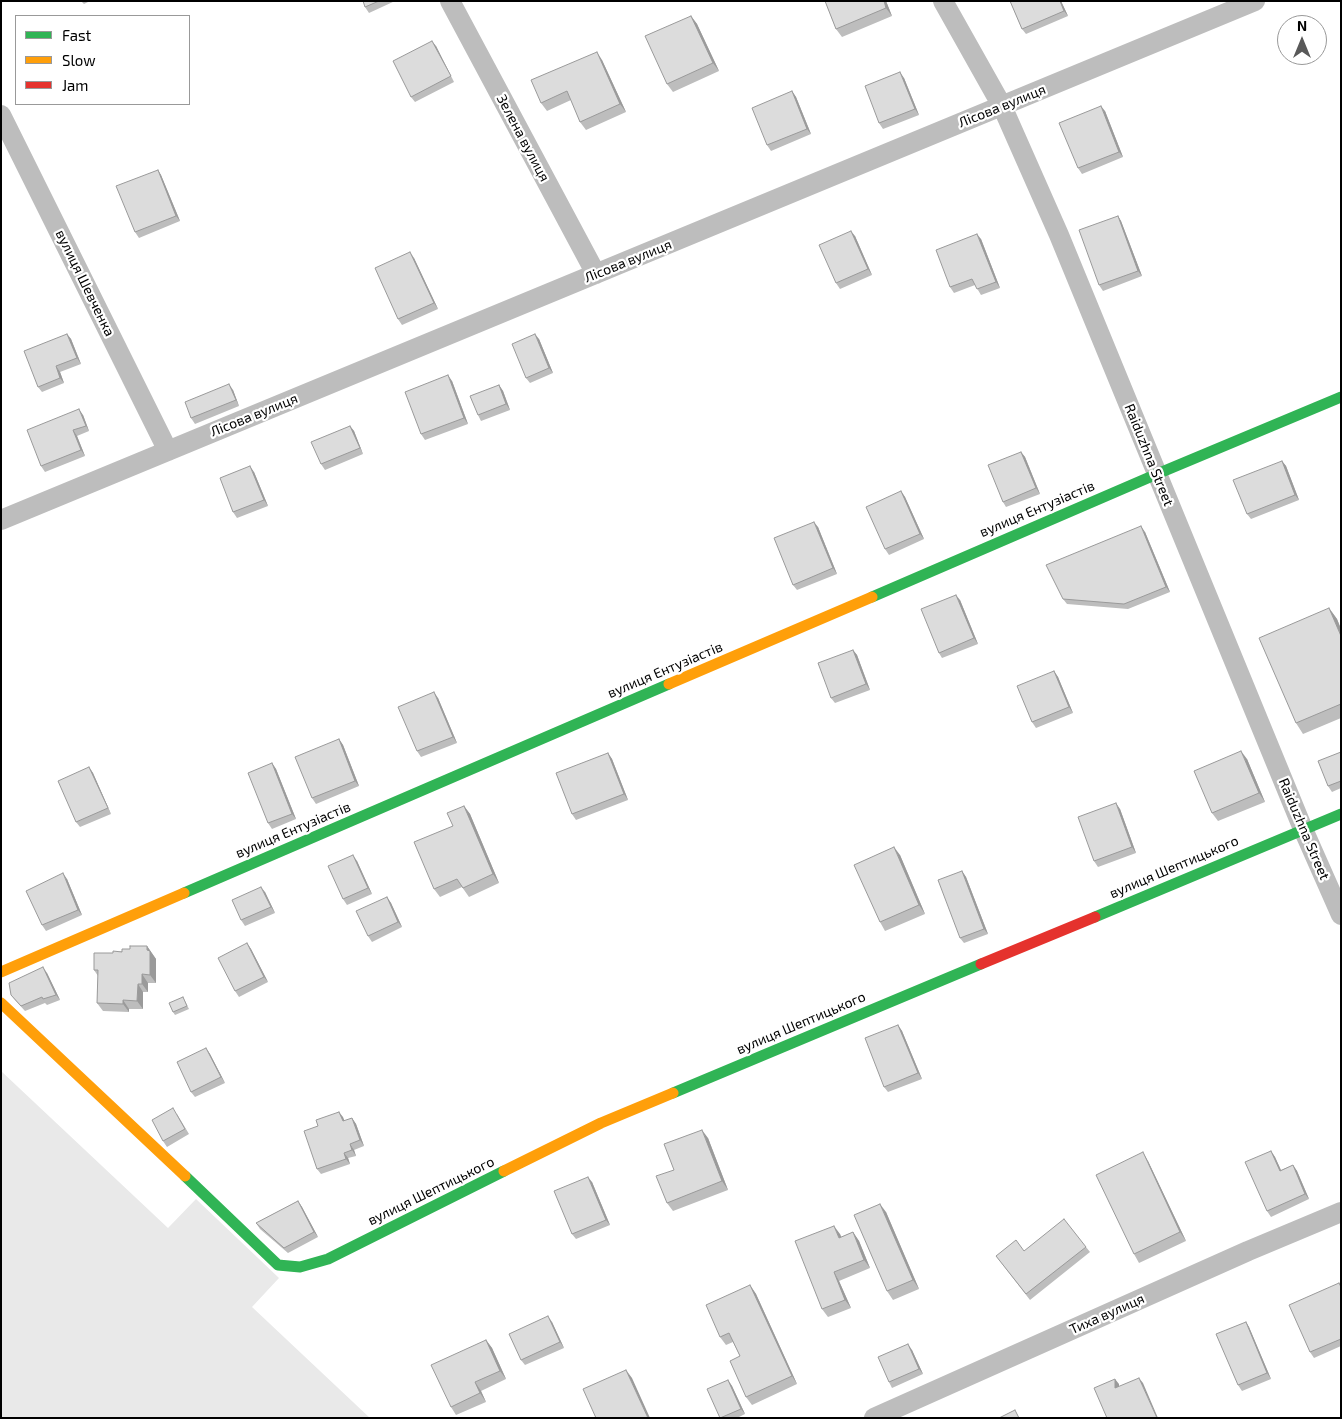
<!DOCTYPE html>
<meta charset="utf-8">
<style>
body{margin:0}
#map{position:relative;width:1342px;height:1419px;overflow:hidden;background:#fff;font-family:"Exo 2",sans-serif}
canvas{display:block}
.frame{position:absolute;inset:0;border:2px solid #000;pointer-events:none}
.legend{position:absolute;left:15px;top:15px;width:175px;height:90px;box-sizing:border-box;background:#fff;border:1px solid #999;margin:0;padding:6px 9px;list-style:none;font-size:15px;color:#000}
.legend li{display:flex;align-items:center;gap:10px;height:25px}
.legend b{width:25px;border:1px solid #999}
.north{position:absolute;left:1277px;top:15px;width:50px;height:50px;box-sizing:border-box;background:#fff;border:1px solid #999;border-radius:50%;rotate:0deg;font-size:14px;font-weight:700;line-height:20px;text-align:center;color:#000}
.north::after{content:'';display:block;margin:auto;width:18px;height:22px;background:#595959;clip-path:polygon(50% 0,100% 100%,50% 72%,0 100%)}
</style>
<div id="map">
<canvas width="1342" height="1419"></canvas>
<div class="frame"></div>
<ul class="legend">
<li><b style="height:6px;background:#30b455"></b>Fast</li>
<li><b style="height:6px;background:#ff9f0a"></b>Slow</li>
<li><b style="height:6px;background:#e5322d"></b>Jam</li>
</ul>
<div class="north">N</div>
</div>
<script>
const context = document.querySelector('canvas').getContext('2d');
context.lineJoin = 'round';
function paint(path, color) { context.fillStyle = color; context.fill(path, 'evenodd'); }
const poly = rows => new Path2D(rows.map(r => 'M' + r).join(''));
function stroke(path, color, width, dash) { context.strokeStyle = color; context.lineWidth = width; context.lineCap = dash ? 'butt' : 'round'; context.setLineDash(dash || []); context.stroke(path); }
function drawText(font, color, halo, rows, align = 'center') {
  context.font = font + ' "Exo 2",sans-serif'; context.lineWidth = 4.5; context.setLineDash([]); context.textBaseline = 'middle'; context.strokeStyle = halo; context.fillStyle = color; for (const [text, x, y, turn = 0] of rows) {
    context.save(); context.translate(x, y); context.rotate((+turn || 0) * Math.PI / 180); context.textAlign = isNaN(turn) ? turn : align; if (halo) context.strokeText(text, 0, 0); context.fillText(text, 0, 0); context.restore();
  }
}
paint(poly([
 [1,1071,168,1228,196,1199,279,1278,252,1307,370,1418,1,1418]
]), '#e9e9e9');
stroke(poly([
 [450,1,596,274],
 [943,1,1002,106,1059,235,1303,829,1341,915],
 [1,115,168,451],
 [1,520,1255,1],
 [874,1418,1248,1251,1341,1212]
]), '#bdbdbd', 20);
stroke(poly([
 [872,597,1157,474,1341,397],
 [184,893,669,684],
 [1095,917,1341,814],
 [673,1093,981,964],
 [185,1176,278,1265,300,1267,328,1259,504,1171]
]), '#30b455', 11);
stroke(poly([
 [669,684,872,597],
 [1,972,184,893],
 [1,1003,185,1176],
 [504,1171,601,1123,673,1093]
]), '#ff9f0a', 11);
stroke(poly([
 [981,964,1095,917]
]), '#e5322d', 11);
paint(poly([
 [81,1,90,1,84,4],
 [363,1,395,1,369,13,365,7],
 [825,1,886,1,892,16,842,37,836,29],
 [1010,1,1061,1,1068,16,1026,34,1022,29],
 [691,16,697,24,719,71,673,92,667,84],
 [436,46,454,82,415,102,411,97],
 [602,60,626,112,586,130,580,122,571,100,547,111,541,103],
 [904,78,919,115,883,129,879,123],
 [792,91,796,97,811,134,771,151,767,145],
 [1105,111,1123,157,1082,174,1078,168],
 [158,170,161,175,180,221,139,238,135,232],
 [1118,216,1121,221,1142,276,1103,291,1099,285],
 [855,236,872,275,840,289,836,283],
 [981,239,1000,288,981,295,975,285,954,293,950,287],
 [414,258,438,309,402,325,398,319],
 [67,334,71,339,81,364,60,372,64,383,42,392,38,387],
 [539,339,553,373,530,383,526,378],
 [452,381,468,424,425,440,421,434],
 [499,385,503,391,510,410,481,421,478,415],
 [233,390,239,406,195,424,191,418],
 [83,415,89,431,77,436,85,456,45,472,41,466],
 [350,426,354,431,363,454,325,470,321,464],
 [1021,452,1025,457,1040,494,1006,507,1003,502],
 [1282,461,1286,466,1299,500,1251,519,1247,514],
 [254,472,268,506,237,518,233,512],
 [901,491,905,497,924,539,889,555,885,549],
 [818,527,837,574,797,590,793,585],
 [1145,532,1170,592,1128,609,1067,604,1063,599],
 [960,600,978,644,942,658,939,653],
 [1329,608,1337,619,1341,629,1341,718,1303,734,1296,723],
 [853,650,857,655,870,690,835,703,831,698],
 [1054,671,1058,677,1073,713,1036,728,1032,722],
 [438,698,457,743,421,757,417,751],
 [339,739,343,745,359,786,316,804,312,798],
 [1341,752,1341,788,1332,792,1328,786],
 [608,753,612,759,628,800,576,820,572,814],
 [1247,759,1265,802,1218,821,1212,813],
 [272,763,276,769,296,819,272,829,268,823],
 [89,767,93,773,111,814,80,827,76,822],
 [464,806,470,814,499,883,469,897,462,887,440,897,434,889,453,826],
 [1120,809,1136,853,1098,867,1094,861],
 [900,855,925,914,885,931,880,922],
 [357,861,372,894,347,905,343,899],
 [962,871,966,877,988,934,964,943,960,938],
 [67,879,82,915,46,931,42,925],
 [265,892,275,913,245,926,241,920],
 [387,897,391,903,402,927,372,942,368,936],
 [247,943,251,949,268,982,239,997,235,991],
 [147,946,156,959,156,983,148,983,148,992,143,992,143,1009,129,1009,129,1012,103,1011,97,1003,98,976,94,970,113,953],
 [47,973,60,1000,47,1005,45,1003,25,1011,15,1000,11,995],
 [183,997,189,1009,175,1015,173,1012],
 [898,1025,902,1031,922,1079,888,1092,884,1087],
 [206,1048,210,1054,225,1083,195,1097,191,1092],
 [339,1112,344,1121,352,1118,356,1124,364,1146,354,1150,356,1156,348,1158,350,1164,321,1174,317,1169,318,1126],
 [177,1114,189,1134,167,1147,163,1141],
 [708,1138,728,1190,673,1211,667,1203,674,1170],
 [1271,1151,1275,1157,1281,1170,1293,1165,1297,1171,1309,1199,1271,1217,1267,1211],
 [1148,1161,1186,1241,1139,1263,1134,1254],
 [592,1182,610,1225,576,1239,572,1234],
 [298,1201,302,1207,318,1237,288,1253,260,1229,256,1223],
 [886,1212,919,1289,893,1300,887,1291],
 [853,1232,859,1241,870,1268,839,1281,851,1308,828,1317,822,1309,840,1234,841,1237],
 [1086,1247,1090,1252,1030,1300,996,1256,1024,1251],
 [1339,1283,1341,1285,1341,1346,1314,1358,1310,1352],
 [750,1285,756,1294,797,1384,752,1405,746,1397,740,1356,733,1342,726,1345,720,1337],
 [552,1322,564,1348,525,1365,521,1360],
 [1246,1322,1249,1327,1271,1379,1242,1391,1238,1385],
 [486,1340,492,1348,506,1379,481,1391,486,1402,456,1415,451,1407],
 [912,1350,923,1374,892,1388,889,1382],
 [728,1380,732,1386,745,1414,737,1418,720,1418]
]), '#bdbdbd');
paint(poly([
 [884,1,886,1,892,16,886,8],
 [1060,1,1061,1,1068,16,1064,11],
 [691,16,697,24,719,71,713,63],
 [432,41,436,46,454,82,451,76],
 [597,52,602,60,626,112,620,104],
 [900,72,904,78,919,115,915,109],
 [792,91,796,97,811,134,807,129],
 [1101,106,1105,111,1123,157,1119,152],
 [158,170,161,175,180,221,176,216],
 [1118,216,1121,221,1142,276,1138,271],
 [851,231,855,236,872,275,868,269],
 [977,234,981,239,1000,288,996,282],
 [410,252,414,258,438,309,434,303],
 [67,334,71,339,81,364,77,358],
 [535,334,539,339,553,373,549,368],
 [56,366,60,372,64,383,60,378],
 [448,375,452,381,468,424,464,418],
 [229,384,233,390,239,406,236,400],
 [499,385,503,391,510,410,506,404],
 [79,409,83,415,89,431,86,426],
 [350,426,354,431,363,454,360,448],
 [73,430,77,436,85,456,81,450],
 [1021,452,1025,457,1040,494,1036,488],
 [1282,461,1286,466,1299,500,1295,495],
 [250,466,254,472,268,506,264,500],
 [901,491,905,497,924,539,920,534],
 [814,522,818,527,837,574,833,568],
 [1141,526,1145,532,1170,592,1166,587],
 [956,595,960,600,978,644,974,638],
 [1329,608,1337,619,1341,629,1341,636],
 [853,650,857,655,870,690,866,684],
 [1054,671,1058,677,1073,713,1069,707],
 [434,692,438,698,457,743,453,737],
 [339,739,343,745,359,786,355,781],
 [1241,751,1247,759,1265,802,1259,793],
 [608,753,612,759,628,800,624,794],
 [272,763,276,769,296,819,292,814],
 [89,767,93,773,111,814,108,808],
 [1116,803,1120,809,1136,853,1132,847],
 [464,806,470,814,499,883,493,874],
 [894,847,900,855,925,914,919,905],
 [353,855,357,861,372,894,368,888],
 [962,871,966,877,988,934,984,929],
 [63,873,67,879,82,915,78,910],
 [261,887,265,892,275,913,271,907],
 [387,897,391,903,402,927,398,922],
 [247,943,251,949,268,982,264,977],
 [147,946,156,959,156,983,150,975],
 [43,967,47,973,60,1000,56,995],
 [142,974,148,983,148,992,142,984],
 [138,984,143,992,143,1009,137,1001],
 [123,1000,129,1009,129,1012,123,1004],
 [898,1025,902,1031,922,1079,918,1073],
 [206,1048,210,1054,225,1083,221,1077],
 [339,1112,343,1117,347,1127,343,1121],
 [352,1118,356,1124,364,1146,360,1140],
 [702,1130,708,1138,728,1190,722,1181],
 [350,1144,354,1150,356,1156,352,1150],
 [1271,1151,1275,1157,1284,1177,1280,1171],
 [1143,1152,1148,1161,1186,1241,1180,1232],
 [344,1153,348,1158,350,1164,346,1159],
 [1293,1165,1297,1171,1309,1199,1305,1194],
 [588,1177,592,1182,610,1225,606,1220],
 [298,1201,302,1207,318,1237,314,1232],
 [880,1204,886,1212,919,1289,913,1280],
 [834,1226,840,1234,845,1246,839,1238],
 [853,1232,859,1241,870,1268,864,1260],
 [834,1272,839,1281,851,1308,845,1300],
 [750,1285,756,1294,797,1384,792,1376],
 [548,1316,552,1322,564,1348,560,1342],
 [1246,1322,1249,1327,1271,1379,1267,1373],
 [486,1340,492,1348,506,1379,500,1371],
 [908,1344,912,1350,923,1374,919,1369],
 [626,1370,632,1378,650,1418,648,1418],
 [1139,1378,1143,1383,1158,1418,1157,1418],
 [1115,1379,1119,1384,1119,1393,1115,1388],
 [728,1380,732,1386,745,1414,741,1409],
 [475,1382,481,1391,486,1402,480,1393]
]), '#9a9a9a');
const building = poly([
 [363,1,379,1,365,7,363,1],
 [825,1,884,1,886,8,836,29,825,1],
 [1010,1,1060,1,1064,11,1022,29,1010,1],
 [691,16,713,63,667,84,645,36,691,16],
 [432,41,451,76,411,97,393,61,432,41],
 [597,52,620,104,580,122,567,91,541,103,531,80,597,52],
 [900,72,915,109,879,123,865,86,900,72],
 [792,91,807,129,767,145,752,108,792,91],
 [1101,106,1119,152,1078,168,1059,123,1101,106],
 [158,170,176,216,135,232,116,186,158,170],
 [1118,216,1138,271,1099,285,1079,230,1118,216],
 [851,231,868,269,836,283,819,245,851,231],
 [977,234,996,282,977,289,972,279,950,287,936,250,977,234],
 [410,252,434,303,398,319,375,268,410,252],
 [67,334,77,358,56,366,60,378,38,387,24,351,67,334],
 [535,334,549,368,526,378,512,344,535,334],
 [448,375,464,418,421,434,405,392,448,375],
 [229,384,236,400,191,418,185,402,229,384],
 [499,385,506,404,478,415,470,396,499,385],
 [79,409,86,426,73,430,81,450,41,466,27,430,79,409],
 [350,426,360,448,321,464,311,442,350,426],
 [1021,452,1036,488,1003,502,988,465,1021,452],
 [1282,461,1295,495,1247,514,1233,480,1282,461],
 [250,466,264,500,233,512,220,478,250,466],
 [901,491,920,534,885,549,866,507,901,491],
 [814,522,833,568,793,585,774,538,814,522],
 [1141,526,1166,587,1124,604,1063,599,1046,565,1141,526],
 [956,595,974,638,939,653,921,609,956,595],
 [1329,608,1341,636,1341,704,1296,723,1259,638,1329,608],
 [853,650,866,684,831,698,818,663,853,650],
 [1054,671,1069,707,1032,722,1017,686,1054,671],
 [434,692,453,737,417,751,398,707,434,692],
 [339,739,355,781,312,798,295,757,339,739],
 [1241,751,1259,793,1212,813,1194,771,1241,751],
 [1341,752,1341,781,1328,786,1318,761,1341,752],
 [608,753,624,794,572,814,556,773,608,753],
 [272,763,292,814,268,823,248,773,272,763],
 [89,767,108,808,76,822,58,781,89,767],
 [1116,803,1132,847,1094,861,1078,817,1116,803],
 [464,806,493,874,463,888,457,879,434,889,414,842,453,826,447,813,464,806],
 [894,847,919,905,880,922,854,865,894,847],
 [353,855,368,888,343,899,328,866,353,855],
 [962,871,984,929,960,938,938,880,962,871],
 [63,873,78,910,42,925,26,891,63,873],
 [261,887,271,907,241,920,232,900,261,887],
 [387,897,398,922,368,936,356,911,387,897],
 [247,943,264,977,235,991,218,958,247,943],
 [130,946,147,946,147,950,150,951,150,975,142,974,142,984,138,984,137,1001,123,1000,123,1004,97,1003,98,970,94,970,94,953,113,953,113,951,122,952,122,949,130,949,130,946],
 [43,967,56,995,43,999,42,997,21,1006,11,995,9,983,43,967],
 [183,997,187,1006,173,1012,169,1003,183,997],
 [898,1025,918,1073,884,1087,865,1038,898,1025],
 [206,1048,221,1077,191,1092,177,1062,206,1048],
 [173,1108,185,1129,163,1141,152,1120,173,1108],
 [339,1112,343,1121,352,1118,360,1140,350,1144,352,1150,344,1153,346,1159,317,1169,304,1131,318,1126,316,1120,339,1112],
 [702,1130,722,1181,667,1203,656,1176,674,1170,664,1144,702,1130],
 [1271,1151,1280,1171,1293,1165,1305,1194,1267,1211,1245,1162,1271,1151],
 [1143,1152,1180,1232,1134,1254,1096,1175,1143,1152],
 [588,1177,606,1220,572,1234,554,1191,588,1177],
 [298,1201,314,1232,284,1248,256,1223,298,1201],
 [880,1204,913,1280,887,1291,854,1215,880,1204],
 [1064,1219,1086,1247,1026,1294,996,1256,1016,1240,1024,1251,1064,1219],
 [834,1226,839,1238,853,1232,864,1260,834,1272,845,1300,822,1309,795,1241,834,1226],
 [1339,1283,1341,1287,1341,1339,1310,1352,1289,1305,1339,1283],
 [750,1285,792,1376,746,1397,730,1361,740,1356,729,1333,720,1337,706,1305,750,1285],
 [548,1316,560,1342,521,1360,509,1334,548,1316],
 [1246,1322,1267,1373,1238,1385,1216,1334,1246,1322],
 [486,1340,500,1371,475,1382,480,1393,451,1407,431,1365,486,1340],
 [908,1344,919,1369,889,1382,878,1357,908,1344],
 [626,1370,648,1418,596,1418,583,1389,626,1370],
 [1139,1378,1157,1418,1107,1418,1094,1388,1115,1379,1115,1388,1139,1378],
 [728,1380,741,1409,720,1418,707,1389,728,1380],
 [1015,1410,1019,1418,999,1418,1015,1410]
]);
paint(building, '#dcdcdc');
stroke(building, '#9a9a9a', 1);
drawText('14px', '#000', '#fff', [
 ["Лісова вулиця",1002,106,-22],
 ["Зелена вулиця",523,138,62],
 ["Лісова вулиця",628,261,-22],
 ["вулиця Шевченка",85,283,64],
 ["Лісова вулиця",254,415,-22],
 ["Raiduzhna Street",1149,455,68],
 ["вулиця Ентузіастів",1037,509,-23],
 ["вулиця Ентузіастів",665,670,-23],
 ["Raiduzhna Street",1304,829,67],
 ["вулиця Ентузіастів",293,830,-23],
 ["вулиця Шептицького",1174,867,-23],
 ["вулиця Шептицького",801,1023,-23],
 ["вулиця Шептицького",431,1191,-26],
 ["Тиха вулиця",1107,1314,-24]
]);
</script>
